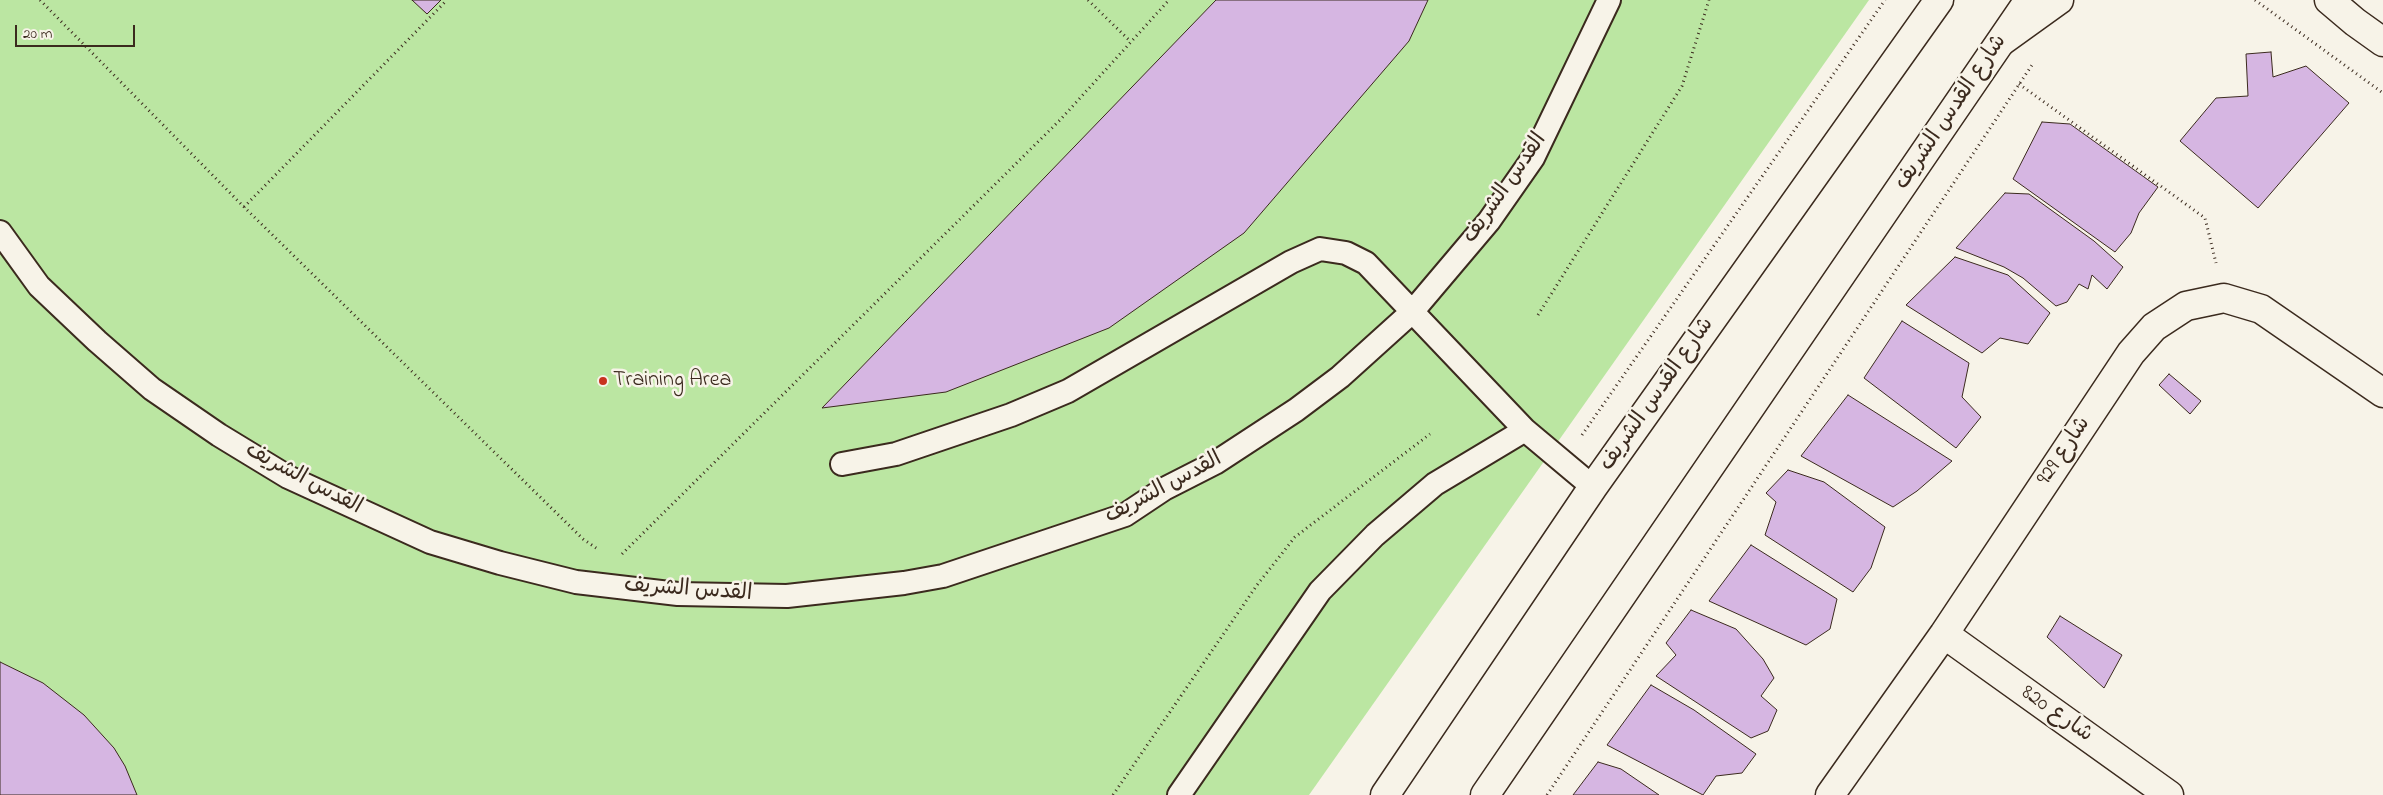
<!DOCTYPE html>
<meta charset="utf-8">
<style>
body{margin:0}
#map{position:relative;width:2383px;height:795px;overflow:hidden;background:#f7f3e8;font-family:"Indie Flower",sans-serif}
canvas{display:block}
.scale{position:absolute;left:15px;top:25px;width:120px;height:22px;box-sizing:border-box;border:2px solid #3b2a1e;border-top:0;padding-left:6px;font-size:15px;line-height:18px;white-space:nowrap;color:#3b2a1e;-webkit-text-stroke:4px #f7f3e8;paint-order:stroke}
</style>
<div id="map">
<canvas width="2383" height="795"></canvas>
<div class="scale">20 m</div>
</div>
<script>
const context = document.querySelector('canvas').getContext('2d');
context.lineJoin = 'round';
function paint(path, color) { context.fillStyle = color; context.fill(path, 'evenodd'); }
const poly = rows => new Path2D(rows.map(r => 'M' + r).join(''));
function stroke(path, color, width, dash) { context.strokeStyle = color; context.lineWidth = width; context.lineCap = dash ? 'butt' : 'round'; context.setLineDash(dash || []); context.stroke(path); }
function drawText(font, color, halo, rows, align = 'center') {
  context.font = font + ' "Indie Flower","Playpen Sans Arabic",sans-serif'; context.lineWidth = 5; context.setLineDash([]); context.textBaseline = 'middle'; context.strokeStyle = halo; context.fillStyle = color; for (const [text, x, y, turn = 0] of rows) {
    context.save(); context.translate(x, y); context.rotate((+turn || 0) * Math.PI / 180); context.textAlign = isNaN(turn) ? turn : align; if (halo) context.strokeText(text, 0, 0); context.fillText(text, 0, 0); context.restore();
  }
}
paint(poly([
 [0,0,1869,0,1309,795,0,795]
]), '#bbe6a2');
const building = poly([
 [412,0,441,0,427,14,412,0],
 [1216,0,1428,0,1409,41,1244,233,1109,328,946,392,822,408,1216,0],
 [2271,52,2273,77,2306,66,2349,103,2258,208,2180,141,2216,98,2248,96,2246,54,2271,52],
 [2042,122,2070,124,2158,187,2139,213,2131,233,2115,252,2013,179,2042,122],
 [2005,193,2029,194,2094,241,2123,267,2107,289,2092,275,2088,289,2079,284,2067,302,2056,306,2023,278,2004,267,1956,248,2005,193],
 [1955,257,2008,275,2050,313,2028,344,2000,338,1982,353,1906,305,1955,257],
 [1902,321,1969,363,1962,397,1981,417,1956,448,1864,378,1902,321],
 [2169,374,2201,401,2190,414,2159,385,2169,374],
 [1848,395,1952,461,1917,491,1893,507,1801,456,1848,395],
 [1788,470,1824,482,1885,527,1871,568,1853,592,1765,535,1776,502,1766,493,1788,470],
 [1751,545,1837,599,1830,629,1806,645,1709,601,1751,545],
 [1691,610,1736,629,1763,659,1774,678,1761,696,1777,710,1768,731,1751,738,1656,676,1676,655,1666,643,1691,610],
 [2060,616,2122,655,2104,688,2047,637,2060,616],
 [0,662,43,683,84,715,114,748,125,766,137,795,0,795,0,662],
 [1651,685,1694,710,1756,754,1742,773,1716,776,1703,795,1607,745,1651,685],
 [1598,762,1621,769,1659,795,1573,795,1598,762]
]);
paint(building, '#d6b6e2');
stroke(building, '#3b2a1e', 1);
const lane = poly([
 [0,232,39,286,97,341,152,389,219,435,288,477,430,542,500,563,576,582,678,594,787,596,904,583,943,576,1125,515,1164,489,1215,463,1296,410,1340,377,1412,312,1489,221,1533,158,1609,0],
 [842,464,896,454,1011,415,1068,391,1291,262,1320,249,1346,253,1366,263,1525,430,1593,487],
 [1179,795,1320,591,1375,535,1435,484,1525,430]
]);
const street = poly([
 [2329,0,2355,22,2383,42],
 [2002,41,2059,0],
 [1944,634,2169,795],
 [1830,795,1944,634,2131,353,2154,327,2186,306,2224,298,2261,309,2383,393]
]);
const secondary = poly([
 [1385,795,1593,487,1939,0],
 [1485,795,2029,0]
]);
stroke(lane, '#3b2a1e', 26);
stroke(street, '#3b2a1e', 31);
stroke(secondary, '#3b2a1e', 31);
stroke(poly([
 [40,0,244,207,583,539,599,550],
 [1088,0,1130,41],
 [2255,0,2383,93],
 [2019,84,2205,218,2216,263],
 [244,207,447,0],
 [1538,315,1682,86,1709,0],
 [1582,435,1885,0],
 [622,554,1061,119,1169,0],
 [1113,795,1257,585,1295,537,1430,434],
 [1547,795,2032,65]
]), '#3b2a1e', 3, [1, 4]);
stroke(lane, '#f7f3e8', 22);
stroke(street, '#f7f3e8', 28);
stroke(secondary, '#f7f3e8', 28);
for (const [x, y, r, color] of [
 [603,381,5,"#c8321e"]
]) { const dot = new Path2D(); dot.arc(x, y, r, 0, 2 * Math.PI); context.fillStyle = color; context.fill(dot); stroke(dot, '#f7f3e8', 2); }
drawText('22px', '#3b2a1e', '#f7f3e8', [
 ["شارع القدس الشريف",1952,113,-56],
 ["القدس الشريف",1506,189,-55],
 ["شارع القدس الشريف",1658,395,-55],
 ["شارع 929",2065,452,-56],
 ["القدس الشريف",303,480,28],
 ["القدس الشريف",1164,489,-28],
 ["القدس الشريف",688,591,4],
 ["شارع 820",2056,715,35]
]);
drawText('22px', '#3b2a1e', '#f7f3e8', [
 ["Training Area",613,381]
], 'left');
</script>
